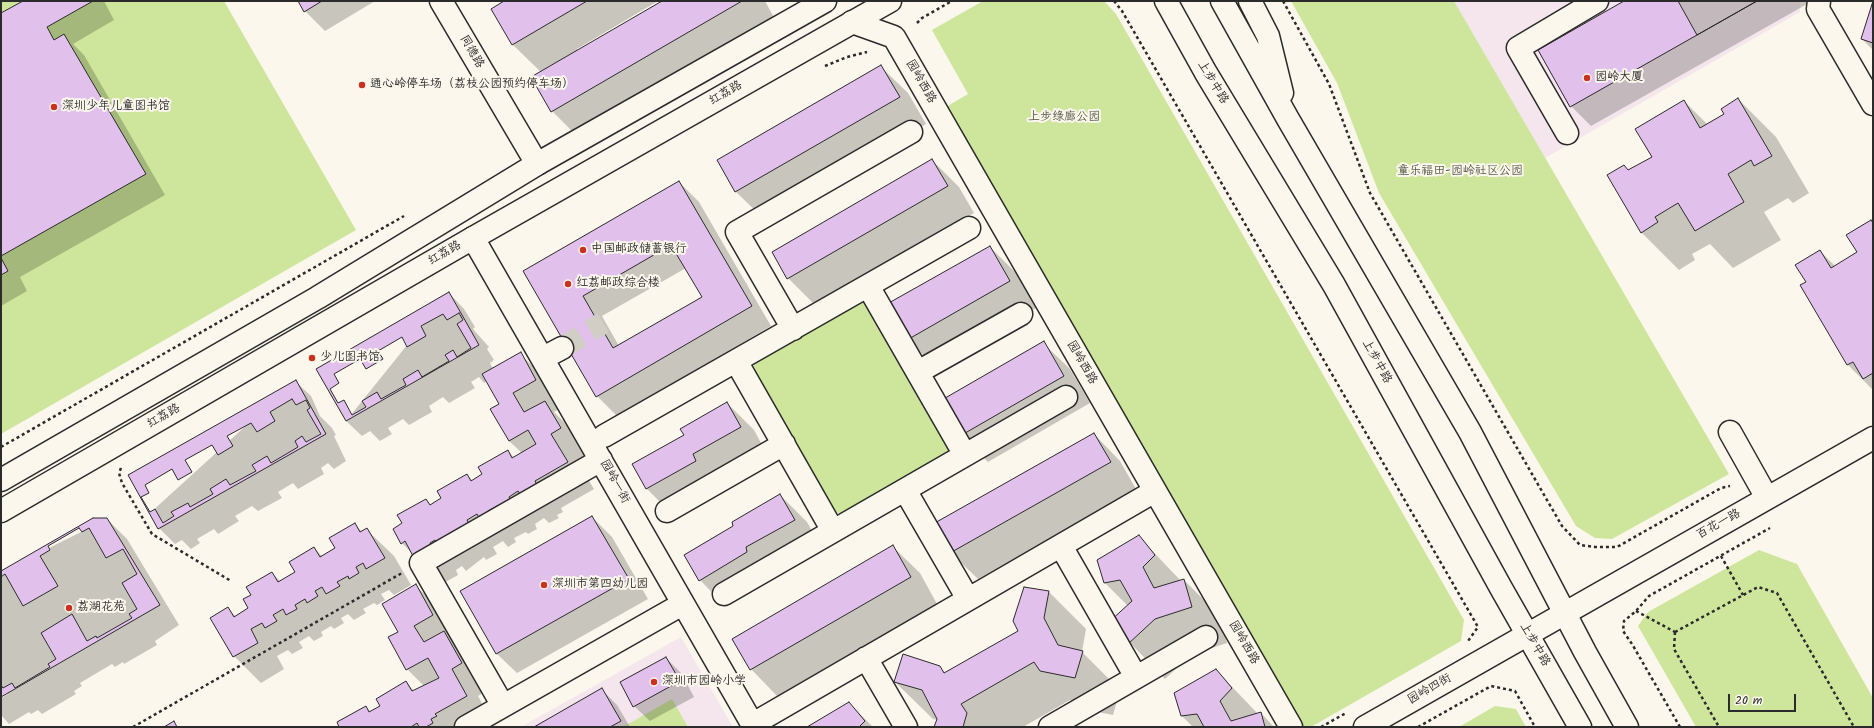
<!DOCTYPE html>
<meta charset="utf-8">
<style>
body{margin:0}
#map{position:relative;width:1874px;height:728px;overflow:hidden;background:#fbf7ec;font-family:Kalam,sans-serif}
canvas{display:block}
.frame{position:absolute;inset:0;border:2px solid #2b2b2b;pointer-events:none}
.scale{position:absolute;left:1728px;top:694px;width:68px;height:18px;box-sizing:border-box;border:2px solid #2b2b2b;border-top:0;padding-left:5px;font-size:12px;line-height:14px;white-space:nowrap;color:#2b2b2b;-webkit-text-stroke:3px #fbf7ec;paint-order:stroke}
</style>
<div id="map">
<canvas width="1874" height="728"></canvas>
<div class="frame"></div>
<div class="scale">20 m</div>
</div>
<script>
const context = document.querySelector('canvas').getContext('2d');
context.lineJoin = 'round';
function paint(path, color) { context.fillStyle = color; context.fill(path, 'evenodd'); }
const poly = rows => new Path2D(rows.map(r => 'M' + r).join(''));
function stroke(path, color, width, dash) { context.strokeStyle = color; context.lineWidth = width; context.lineCap = dash ? 'butt' : 'round'; context.setLineDash(dash || []); context.stroke(path); }
function drawText(font, color, halo, rows, align = 'center') {
  context.font = font + ' Kalam,"LXGW WenKai TC",sans-serif'; context.lineWidth = 4; context.setLineDash([]); context.textBaseline = 'middle'; context.strokeStyle = halo; context.fillStyle = color; for (const [text, x, y, turn = 0] of rows) {
    context.save(); context.translate(x, y); context.rotate((+turn || 0) * Math.PI / 180); context.textAlign = isNaN(turn) ? turn : align; if (halo) context.strokeText(text, 0, 0); context.fillText(text, 0, 0); context.restore();
  }
}
paint(poly([
 [1454,1,1800,1,1800,12,1545,158],
 [681,637,733,727,521,727]
]), '#f4e6ec');
paint(poly([
 [1,1,224,1,356,230,1,434],
 [983,1,1100,1,1105,2,1116,14,1464,620,1461,641,1311,727,1303,727,946,107,968,94,932,30],
 [1291,1,1454,1,1729,474,1612,539,1595,538,1576,526,1379,193,1337,83],
 [859,301,869,302,950,445,949,457,846,515,831,511,752,373,755,361],
 [1759,550,1797,564,1873,698,1873,727,1696,727,1638,626,1648,612],
 [672,699,688,727,623,727],
 [1495,706,1516,709,1526,727,1459,727]
]), '#cde69c');
paint(poly([
 [25,1,104,1,114,20,73,44,84,55,165,195,20,277,27,291,1,306,1,14],
 [299,1,375,1,325,31,305,11],
 [506,1,658,1,577,49,578,51,664,1,765,1,777,23,579,138,552,111,541,72,513,45,492,9],
 [1626,1,1808,1,1809,3,1591,126,1571,106],
 [1873,3,1873,50,1862,39],
 [881,67,908,93,926,124,763,218,736,192,718,160],
 [1738,99,1776,137,1809,193,1793,203,1788,198,1764,212,1781,240,1733,268,1710,244,1692,254,1695,260,1679,270,1641,232,1629,171,1653,157,1684,101,1708,125,1725,115],
 [932,160,959,187,974,213,815,305,788,278],
 [679,182,699,202,771,326,617,416,597,396,525,272],
 [686,268,703,297,619,346,602,316],
 [1871,221,1873,223,1873,390,1848,365,1801,286,1807,282,1820,251,1835,266,1858,252],
 [990,247,1017,274,1036,308,934,366,907,339],
 [449,293,464,309,475,327,473,329,489,347,487,349,494,360,490,363,493,369,520,354,547,380,562,407,554,412,571,429,587,455,577,461,594,489,561,508,563,512,557,515,559,518,549,523,544,518,535,524,537,529,528,534,526,532,514,538,516,542,508,547,503,541,493,547,497,554,486,560,484,557,466,571,462,566,456,570,458,575,442,584,402,543,394,529,403,524,426,500,431,505,442,499,467,475,473,481,483,475,508,451,514,458,522,453,509,441,501,405,487,381,484,383,479,377,471,382,475,388,449,403,443,397,429,406,432,412,409,425,403,419,388,428,392,434,380,441,370,431,362,436,346,421],
 [1043,343,1070,369,1090,403,988,462,961,435],
 [295,381,311,396,320,416,332,428,336,435,334,436,346,461,334,469,328,463,321,468,324,474,298,489,293,483,278,492,282,498,258,511,252,506,235,516,239,521,218,534,214,529,197,539,200,543,191,549,182,540,175,544,159,528,150,513],
 [727,403,754,430,767,454,673,515,646,488,685,435],
 [1094,434,1120,461,1136,489,978,579,951,553],
 [780,495,807,522,821,547,773,574,773,579,726,607,700,580,735,527],
 [592,517,612,537,648,599,517,673,497,654,462,591],
 [107,519,127,539,179,625,155,641,157,645,124,664,123,662,115,667,112,664,80,683,82,686,74,691,76,694,42,714,38,710,31,714,29,712,9,724,1,715,1,698,8,694,7,692,1,696,1,572],
 [355,524,362,532,367,530,394,556,411,585,394,595,389,590,381,594,385,600,377,605,374,603,363,609,366,613,354,620,348,614,341,618,344,623,334,629,331,626,321,632,323,636,314,641,309,636,299,642,303,648,292,654,288,650,277,656,284,669,261,683,234,656,228,608,236,617,250,608,252,595,272,573,281,582,296,573,314,548,323,557,336,549],
 [1139,537,1181,581,1184,580,1220,616,1227,643,1191,655,1165,679,1110,622,1128,606,1105,583],
 [893,547,920,573,937,604,777,696,751,669],
 [416,586,443,612,488,690,478,696,493,723,486,727,341,727,366,707,371,712,381,706,406,682,414,691,424,686,407,669,399,633],
 [1049,592,1086,629,1082,652,1120,690,1113,715,1078,708,1070,700,1023,727,935,727,937,720,933,719,895,682,939,667,946,673,1019,631],
 [666,658,681,673,694,697,650,721,634,706],
 [1216,670,1258,714,1261,713,1274,727,1193,727,1182,716,1175,694],
 [602,690,617,705,630,727,536,727],
 [849,703,873,727,808,727]
]), '#0003');
const building = poly([
 [23,1,93,1,47,27,54,40,64,34,146,174,1,256,1,13,23,1],
 [298,1,322,1,304,12,298,1],
 [504,1,587,1,512,45,491,9,504,1],
 [662,1,742,1,551,112,531,77,662,1],
 [1624,1,1757,1,1570,107,1538,50,1624,1],
 [1678,1,1757,1,1697,35,1678,1],
 [1873,1,1873,43,1861,39,1873,1],
 [881,65,900,97,735,192,717,160,881,65],
 [1738,98,1772,156,1754,166,1751,160,1728,174,1744,202,1695,231,1678,203,1655,217,1658,222,1641,233,1607,175,1624,165,1628,170,1652,157,1635,129,1684,100,1700,128,1724,114,1721,109,1738,98],
 [932,159,948,186,787,279,772,252,932,159],
 [679,181,752,306,596,397,523,271,679,181],
 [671,245,702,297,613,348,583,296,671,245],
 [1871,220,1873,223,1873,373,1863,379,1853,362,1847,365,1800,285,1806,282,1795,265,1820,250,1831,268,1857,252,1846,235,1871,220],
 [990,246,1010,281,907,340,887,304,990,246],
 [1,258,8,271,1,275,1,258],
 [449,292,479,345,346,421,316,369,449,292],
 [459,313,463,320,457,324,471,348,457,357,453,350,445,355,449,361,422,377,418,370,403,379,406,385,381,399,377,392,362,401,366,407,352,415,344,400,338,403,330,389,339,383,334,374,360,359,366,369,383,359,378,351,402,337,407,347,426,336,421,326,443,314,447,320,459,313],
 [1044,341,1064,376,960,436,940,401,1044,341],
 [521,352,536,380,513,393,524,412,545,401,561,428,551,434,568,462,535,481,537,485,522,497,518,491,509,497,511,502,501,508,499,505,488,511,490,515,481,521,477,514,467,520,471,527,438,545,435,540,430,543,432,548,414,558,405,541,401,544,393,529,402,523,397,515,426,499,430,505,441,498,437,491,467,474,471,481,482,474,478,467,508,450,512,458,536,444,528,430,509,441,490,409,499,404,482,374,521,352],
 [296,380,326,434,158,529,128,475,296,380],
 [292,399,296,405,306,400,310,408,307,410,321,434,306,442,302,436,295,441,298,447,271,463,267,456,252,465,256,471,230,485,226,479,210,489,213,494,190,507,188,503,171,512,174,516,163,523,155,509,150,512,141,497,149,493,145,485,172,469,178,480,192,472,185,460,212,445,218,455,233,446,227,436,251,423,257,432,275,421,270,412,292,399],
 [727,402,741,427,693,454,696,461,646,489,632,464,684,435,680,429,727,402],
 [1094,433,1111,462,950,553,933,524,1094,433],
 [780,494,795,520,746,547,747,552,699,581,684,555,733,526,732,522,780,494],
 [592,516,629,579,496,654,460,591,592,516],
 [93,518,107,518,160,605,1,697,1,571,93,518],
 [355,523,360,532,367,528,385,558,366,569,363,563,356,567,359,573,349,579,348,576,337,582,340,586,326,594,322,587,315,591,318,596,307,603,305,599,295,605,297,609,286,615,283,609,273,615,277,621,265,628,262,623,251,629,258,643,233,657,210,618,228,607,234,617,248,608,243,599,251,595,246,587,272,572,278,582,295,572,289,562,314,547,320,557,335,548,329,538,355,523],
 [79,528,82,532,89,528,106,558,123,549,137,574,122,583,137,609,129,614,132,618,97,638,96,636,87,641,72,614,41,633,56,659,48,664,50,667,15,688,12,683,3,688,1,685,1,577,5,574,23,606,58,586,40,556,50,550,48,546,79,528],
 [1139,535,1155,555,1143,567,1154,588,1184,579,1192,607,1155,619,1128,644,1109,622,1132,601,1120,580,1104,583,1097,560,1139,535],
 [893,545,911,577,750,670,732,639,893,545],
 [416,584,433,615,414,626,424,642,444,631,462,663,452,669,467,696,435,714,437,716,431,719,433,723,426,727,419,727,417,723,411,727,339,727,337,722,366,706,369,712,380,706,376,699,406,681,412,691,439,678,428,658,406,670,388,637,398,632,382,604,416,584],
 [1024,587,1049,591,1044,618,1058,645,1083,651,1075,678,1040,671,1034,662,961,704,967,713,963,727,934,727,937,719,922,690,894,682,903,654,940,666,944,673,1018,631,1013,621,1024,587],
 [666,657,680,681,633,707,620,682,666,657],
 [1216,669,1232,688,1220,701,1231,721,1261,712,1265,727,1204,727,1197,714,1181,716,1174,693,1216,669],
 [602,688,621,721,610,727,534,727,602,688],
 [849,702,865,721,859,727,807,727,849,702],
 [174,721,177,727,164,727,174,721]
]);
paint(building, '#e2c0ec');
stroke(building, '#2b2b2b', 1);
stroke(poly([
 [562,348,603,323]
]), '#d1cec5', 22, [22, 11]);
const minor = poly([
 [441,1,537,164],
 [1819,1,1818,9,1873,104],
 [852,22,894,37,1291,727],
 [1567,133,1518,48,1597,1],
 [473,238,754,727],
 [868,286,965,455],
 [793,329,737,232,911,132],
 [543,358,562,348],
 [736,361,833,531],
 [918,372,1021,314],
 [1730,432,1767,498],
 [604,436,969,228],
 [905,490,968,599],
 [667,511,784,444],
 [1061,546,1136,677],
 [724,594,1066,397],
 [866,658,906,727],
 [503,706,421,563,601,460],
 [753,724,1155,491],
 [466,727,672,610],
 [1050,727,1206,637],
 [1365,727,1873,438]
]);
const major = poly([
 [1166,1,1206,73,1334,285,1501,588,1580,727],
 [1222,1,1288,119,1470,432,1585,652,1627,727],
 [1250,1,1268,36,1282,93],
 [1,480,317,298,537,164,825,1],
 [1,511,473,238,890,1]
]);
stroke(minor, '#2b2b2b', 25);
stroke(major, '#2b2b2b', 25);
stroke(poly([
 [1114,1,1122,11,1478,627,1468,641],
 [1283,1,1329,84,1370,193,1562,526,1580,545,1595,547,1617,547,1721,488,1730,486],
 [917,23,922,18,952,1],
 [825,66,847,57,867,52],
 [1,447,404,216],
 [121,468,119,473,122,483,152,534,231,581],
 [1721,556,1743,595],
 [1636,611,1675,632],
 [1675,632,1758,587,1777,593,1854,727],
 [1675,632,1674,649,1719,727],
 [133,727,402,573],
 [1321,727,1346,713],
 [1418,727,1491,686,1515,691,1535,727],
 [1680,727,1632,644,1623,631,1624,621,1636,611,1649,596,1770,528]
]), '#2b2b2b', 2.5, [3, 3]);
stroke(minor, '#fbf7ec', 22);
stroke(major, '#fbf7ec', 22);
for (const [x, y, r, color] of [
 [1587,78,4,"#c8321e"],
 [362,85,4,"#c8321e"],
 [54,107,4,"#c8321e"],
 [583,250,4,"#c8321e"],
 [568,284,4,"#c8321e"],
 [312,358,4,"#c8321e"],
 [544,585,4,"#c8321e"],
 [69,608,4,"#c8321e"],
 [654,682,4,"#c8321e"]
]) { const dot = new Path2D(); dot.arc(x, y, r, 0, 2 * Math.PI); context.fillStyle = color; context.fill(dot); stroke(dot, '#fbf7ec', 1.5); }
drawText('12px', '#2b2b2b', '#fbf7ec', [
 ["同德路",471,52,60],
 ["园岭西路",920,82,60],
 ["上步中路",1212,83,59],
 ["红荔路",726,94,-30],
 ["红荔路",445,254,-30],
 ["上步中路",1376,362,61],
 ["园岭西路",1081,363,60],
 ["红荔路",164,417,-30],
 ["园岭一街",614,482,61],
 ["百花一路",1719,525,-29],
 ["园岭西路",1243,643,60],
 ["上步中路",1534,645,60],
 ["园岭四街",1430,690,-30]
]);
drawText('12px', '#2b2b2b', '#fbf7ec', [
 ["园岭大厦",1595,78],
 ["通心岭停车场（荔枝公园预约停车场）",370,85],
 ["深圳少年儿童图书馆",62,107],
 ["中国邮政储蓄银行",591,250],
 ["红荔邮政综合楼",576,284],
 ["少儿图书馆",320,358],
 ["深圳市第四幼儿园",552,585],
 ["荔湖花苑",77,608],
 ["深圳市园岭小学",662,682]
], 'left');
drawText('12px', '#545a47', '#fbf7ec', [
 ["上步绿廊公园",1064,118],
 ["童乐福田-园岭社区公园",1460,172]
]);
</script>
